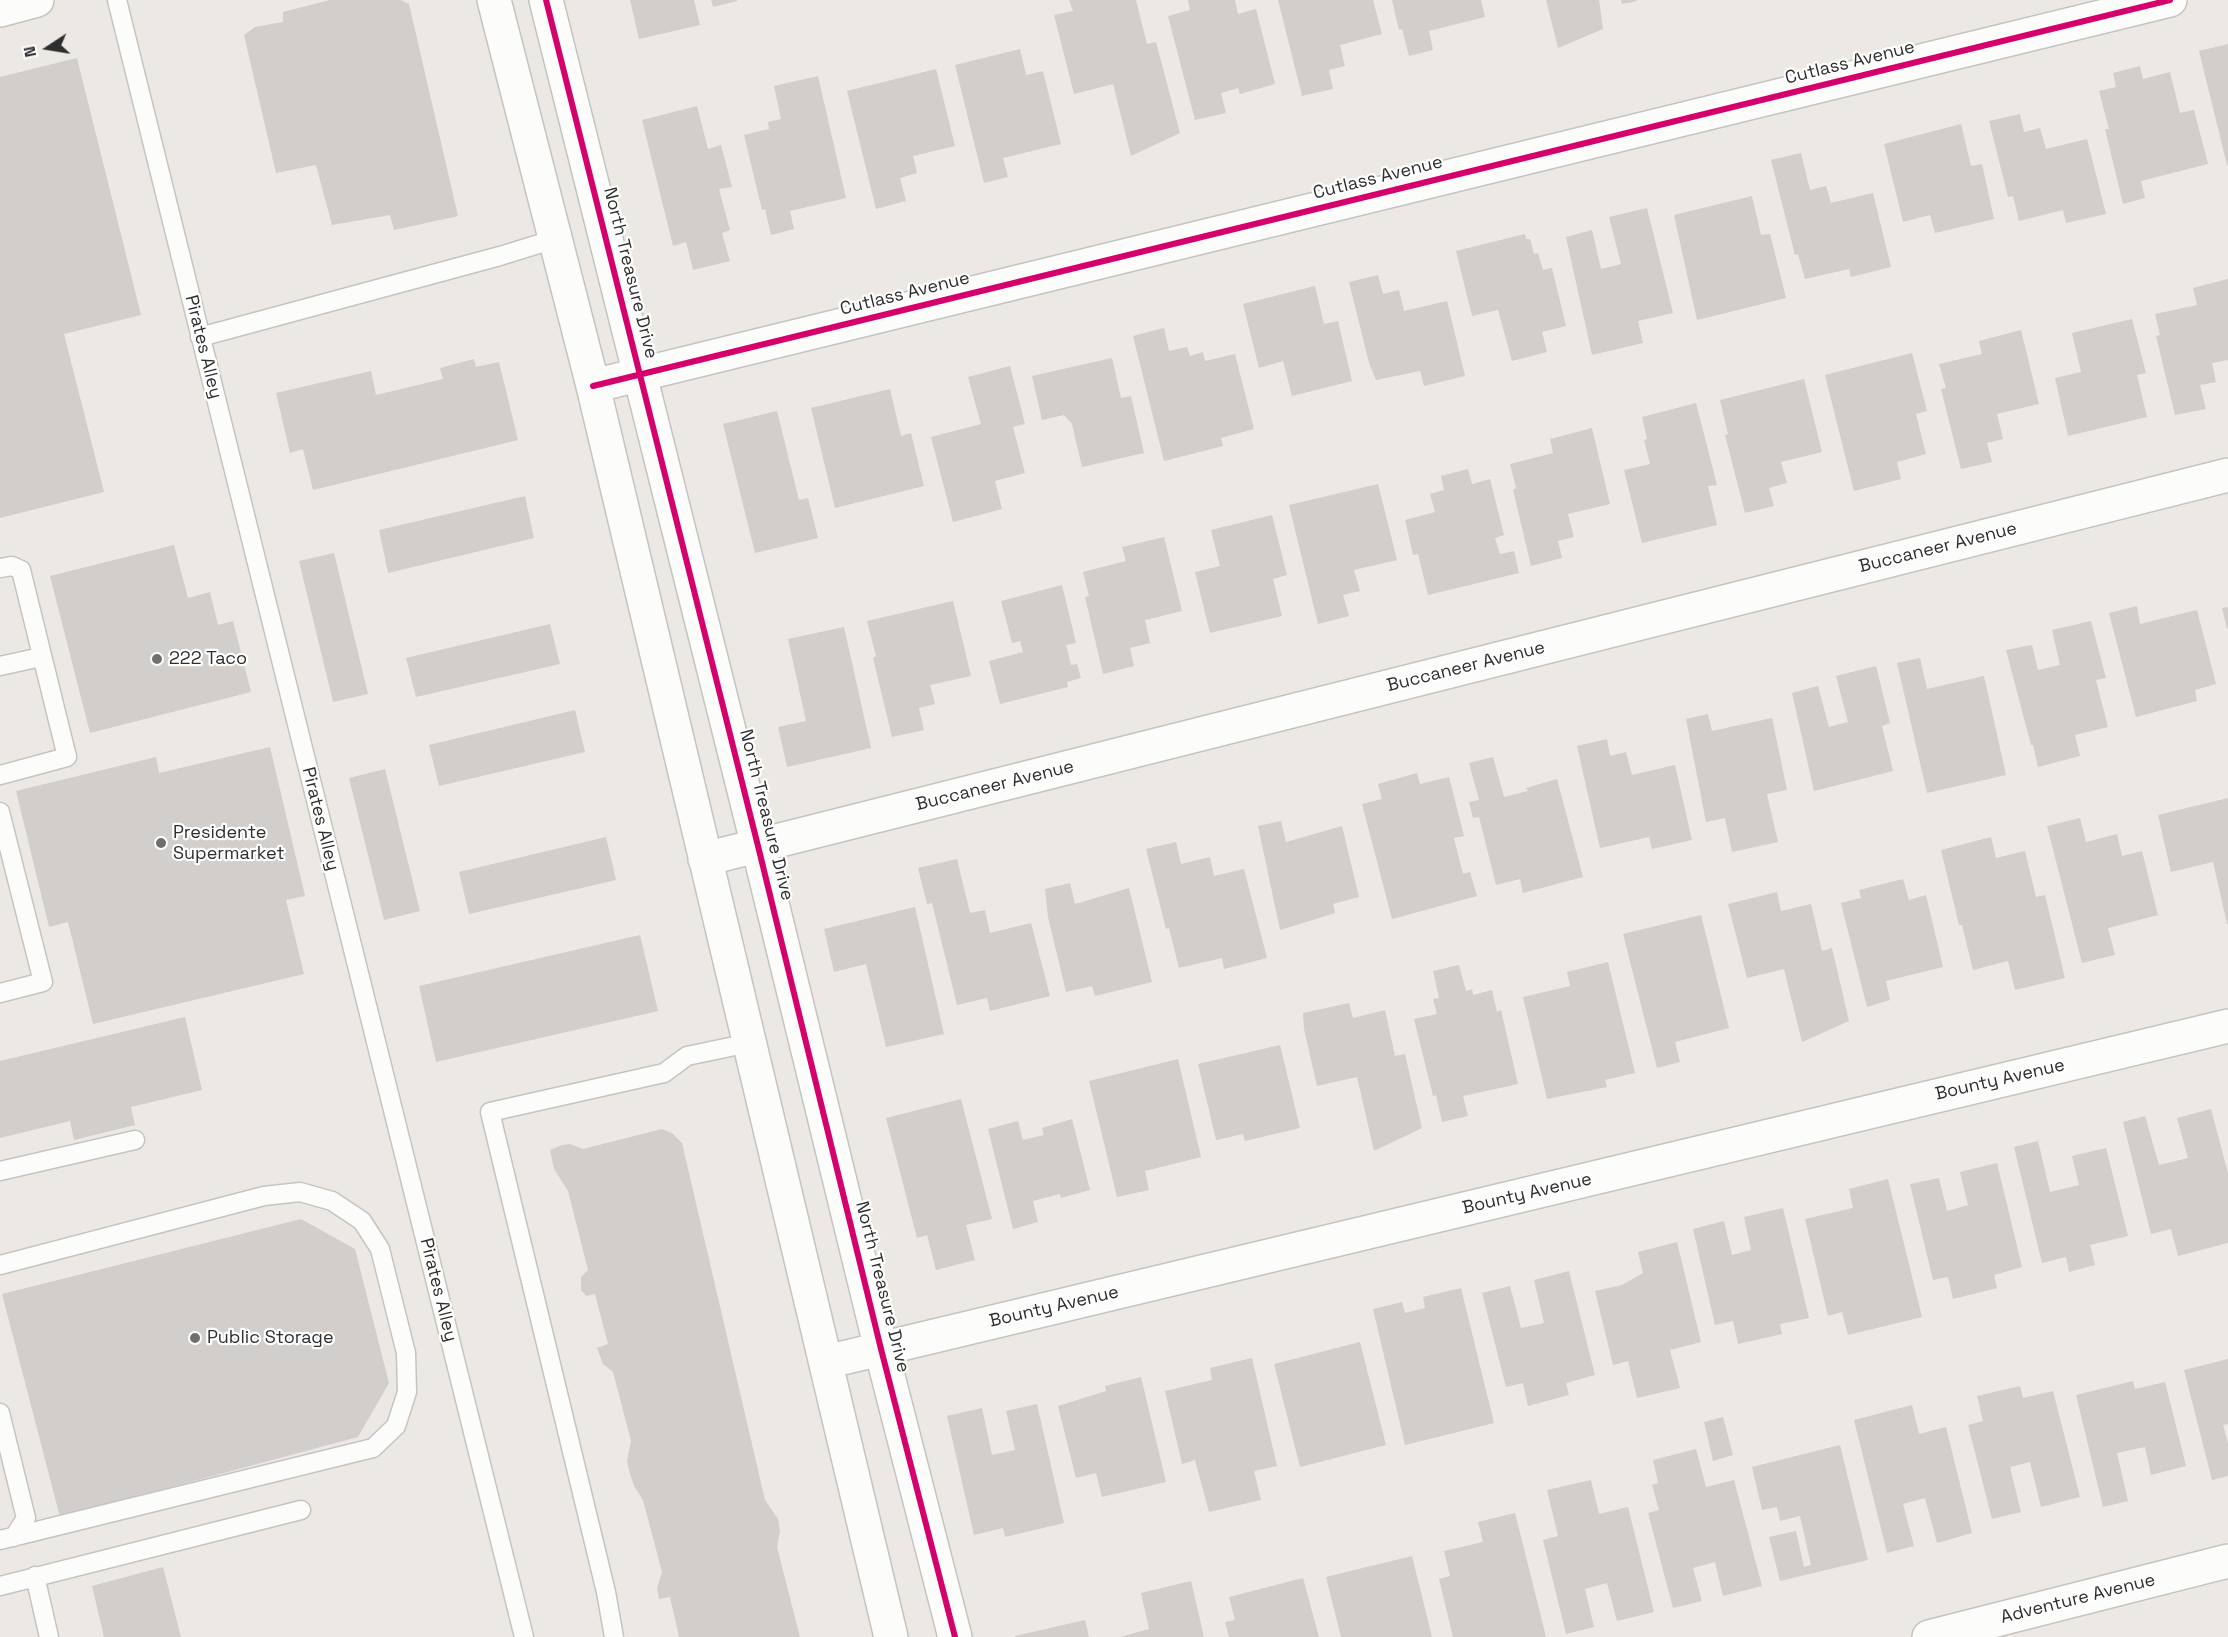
<!DOCTYPE html>
<style>
body{margin:0}
#map{position:relative;width:2228px;height:1637px;overflow:hidden;background:#ece8e4;font-family:"Space Grotesk",sans-serif}
canvas{display:block}
.north{position:absolute;left:18px;top:18px;width:60px;height:60px;-webkit-text-stroke:4px #fff;paint-order:stroke;rotate:258deg;font-size:16px;font-weight:700;line-height:24px;text-align:center;color:#2e2e2e}
.north::after{content:'';display:block;margin:auto;width:21px;height:27px;background:#2e2e2e;clip-path:polygon(50% 0,100% 100%,50% 72%,0 100%)}
</style>
<div id="map">
<canvas width="2228" height="1637"></canvas>
<div class="north">N</div>
</div>
<script>
const context = document.querySelector('canvas').getContext('2d');
context.lineJoin = 'round';
function paint(path, color) { context.fillStyle = color; context.fill(path, 'evenodd'); }
const poly = rows => new Path2D(rows.map(r => 'M' + r).join(''));
function stroke(path, color, width, dash) { context.strokeStyle = color; context.lineWidth = width; context.lineCap = dash ? 'butt' : 'round'; context.setLineDash(dash || []); context.stroke(path); }
function drawText(font, color, halo, rows, align = 'center') {
  context.font = font + ' "Space Grotesk",sans-serif'; context.lineWidth = 4.5; context.setLineDash([]); context.textBaseline = 'middle'; context.strokeStyle = halo; context.fillStyle = color; for (const [text, x, y, turn = 0] of rows) {
    context.save(); context.translate(x, y); context.rotate((+turn || 0) * Math.PI / 180); context.textAlign = isNaN(turn) ? turn : align; if (halo) context.strokeText(text, 0, 0); context.fillText(text, 0, 0); context.restore();
  }
}
paint(poly([
 [330,0,401,0,409,4,458,216,394,230,390,215,332,225,316,165,276,173,244,35,255,27,283,22,283,12],
 [630,0,694,0,700,25,639,39],
 [711,0,737,0,737,1,713,7],
 [1069,0,1136,0,1147,44,1156,42,1180,133,1131,156,1113,84,1074,94,1054,15,1073,11],
 [1188,0,1235,0,1238,14,1256,9,1275,84,1240,94,1238,88,1221,93,1226,113,1195,120,1168,16,1190,10],
 [1278,0,1373,0,1382,34,1340,45,1345,66,1329,70,1333,89,1302,96],
 [1392,0,1481,0,1485,17,1429,31,1433,50,1409,56,1402,29,1399,30],
 [1546,0,1599,0,1603,29,1558,48],
 [1621,0,1636,0,1637,1,1622,4],
 [2228,44,2228,165,2227,165,2199,51],
 [1020,49,1026,75,1043,71,1061,144,1003,158,1008,177,984,183,955,65],
 [77,58,141,315,64,334,104,492,0,518,0,77],
 [2140,66,2143,79,2170,72,2180,113,2194,110,2208,164,2141,181,2145,198,2123,204,2105,129,2109,129,2099,91,2116,87,2113,73],
 [936,69,955,146,913,156,917,173,900,178,906,201,876,209,847,91],
 [818,76,846,198,790,211,794,229,771,235,765,209,762,210,744,135,769,129,768,122,781,119,774,86],
 [697,106,708,149,721,145,732,187,719,189,730,230,722,233,730,261,693,270,686,242,673,246,642,120],
 [2020,114,2024,132,2040,128,2046,149,2087,139,2106,214,2066,223,2063,210,2019,221,2013,196,2008,197,1989,121],
 [1961,124,1971,166,1982,164,1994,219,1935,233,1930,215,1903,222,1884,144],
 [1801,153,1810,190,1826,186,1831,203,1873,193,1891,267,1851,277,1849,269,1805,279,1798,254,1795,255,1771,160],
 [1752,196,1761,235,1770,234,1786,298,1697,320,1674,215],
 [1647,208,1673,313,1638,321,1643,343,1592,355,1566,237,1592,230,1601,269,1621,264,1609,217],
 [1525,234,1526,239,1530,239,1534,254,1538,253,1543,270,1552,268,1566,326,1542,332,1547,352,1512,361,1498,310,1472,316,1456,251],
 [1378,275,1383,294,1399,290,1404,311,1447,301,1465,376,1424,386,1420,371,1376,380,1369,363,1349,282],
 [2228,279,2228,360,2212,363,2216,382,2200,385,2206,409,2175,415,2156,336,2160,335,2155,314,2197,305,2193,288],
 [1315,286,1324,324,1338,321,1352,381,1292,396,1283,361,1259,368,1243,304],
 [2132,319,2146,373,2137,375,2147,417,2068,436,2055,378,2081,372,2072,333],
 [1164,328,1169,351,1187,347,1190,356,1203,352,1205,361,1235,354,1254,429,1221,438,1223,446,1164,461,1133,336],
 [2021,330,2039,404,1997,414,2003,439,1987,443,1992,462,1961,469,1941,389,1946,388,1939,364,1982,354,1979,341],
 [1912,353,1927,411,1916,414,1926,454,1897,462,1901,479,1854,491,1825,375],
 [1112,358,1121,398,1131,396,1144,453,1082,467,1072,424,1064,415,1042,420,1032,376],
 [474,359,476,367,499,362,518,440,313,490,303,449,290,453,276,393,371,371,376,395,443,379,440,368],
 [1010,366,1025,424,1013,427,1025,473,995,481,1002,509,953,522,931,437,981,424,968,377],
 [1804,379,1822,452,1781,462,1787,483,1769,488,1774,506,1745,513,1725,435,1728,434,1720,400],
 [890,389,901,436,911,433,924,486,835,508,811,408],
 [1696,403,1717,485,1708,486,1717,525,1642,543,1624,470,1650,464,1644,440,1647,439,1642,417],
 [777,411,799,500,808,498,818,538,755,553,723,424],
 [1592,428,1610,504,1568,514,1574,537,1558,541,1562,558,1531,566,1513,490,1516,488,1510,464,1553,453,1550,439],
 [1468,469,1472,484,1490,479,1504,535,1495,538,1500,554,1514,551,1519,573,1428,595,1418,554,1413,555,1405,520,1435,512,1430,494,1444,490,1441,476],
 [1378,484,1397,560,1354,570,1360,591,1343,595,1349,616,1318,624,1289,505],
 [525,496,534,538,388,573,379,530],
 [1272,515,1287,575,1273,579,1282,616,1210,633,1195,572,1220,566,1211,530],
 [1164,537,1182,611,1145,620,1150,643,1130,648,1134,666,1103,674,1085,597,1089,596,1083,572,1126,561,1122,547],
 [174,545,188,598,210,592,218,625,233,621,251,692,90,733,50,576],
 [334,553,368,694,333,702,299,561],
 [1062,585,1076,643,1066,645,1071,665,1077,664,1081,678,1067,682,1068,687,1000,704,989,661,1023,652,1020,641,1012,643,1001,601],
 [953,601,971,676,930,685,935,704,919,708,924,730,892,737,873,658,876,656,867,621],
 [2137,606,2140,624,2197,610,2216,684,2195,690,2197,701,2136,717,2109,613],
 [2228,607,2228,628,2227,629,2222,608],
 [2091,621,2106,678,2096,680,2108,727,2075,735,2080,756,2038,767,2033,745,2031,745,2006,650,2032,645,2038,670,2060,665,2052,630],
 [550,624,560,664,416,697,406,658],
 [844,627,871,748,787,767,778,727,806,721,788,639],
 [1920,658,1927,689,1984,676,2006,775,1927,793,1897,663],
 [1876,666,1890,723,1882,726,1893,771,1814,791,1792,693,1818,686,1829,727,1848,722,1836,676],
 [575,710,585,752,439,786,429,745],
 [1708,714,1712,731,1772,718,1787,790,1767,794,1778,842,1732,852,1725,818,1706,822,1686,719],
 [1607,739,1610,756,1626,752,1632,775,1675,765,1692,840,1652,849,1649,837,1600,848,1577,746],
 [270,747,305,896,286,900,304,974,93,1024,68,922,49,927,16,791,156,757,159,773],
 [1493,757,1504,797,1528,791,1526,788,1557,779,1583,877,1523,893,1520,879,1496,885,1479,817,1473,818,1469,802,1479,800,1469,763],
 [385,769,420,911,384,920,349,778],
 [1417,773,1420,784,1449,777,1464,836,1454,838,1463,874,1470,872,1477,896,1392,919,1362,804,1382,799,1378,784],
 [2228,798,2228,924,2227,924,2213,862,2171,872,2158,815],
 [2080,818,2086,842,2117,834,2122,856,2142,851,2158,915,2108,928,2115,955,2082,963,2047,826],
 [1281,821,1286,842,1342,826,1359,897,1333,904,1335,913,1280,930,1258,826],
 [606,837,616,880,469,914,459,872],
 [1991,837,1996,858,2025,851,2036,897,2045,895,2065,978,2015,990,2008,961,1973,970,1962,925,1959,925,1941,850],
 [1176,842,1181,864,1210,857,1214,876,1244,869,1267,958,1224,969,1222,958,1179,968,1169,928,1166,929,1146,849],
 [957,859,970,913,985,910,990,933,1031,923,1050,996,990,1011,987,998,957,1005,932,903,927,904,918,868],
 [1903,879,1909,900,1926,895,1943,967,1886,981,1890,1000,1867,1007,1841,903,1861,898,1859,890],
 [1070,883,1075,904,1129,888,1152,982,1095,996,1092,986,1066,992,1048,917,1045,889],
 [1777,892,1781,911,1811,904,1822,951,1832,948,1849,1021,1802,1042,1784,969,1747,978,1728,904],
 [915,907,944,1034,886,1047,866,964,834,972,824,929],
 [1701,915,1729,1028,1675,1042,1680,1062,1657,1068,1623,934],
 [640,935,658,1011,436,1062,419,986],
 [1608,962,1635,1073,1605,1080,1607,1087,1547,1099,1523,997,1570,986,1567,972],
 [1459,965,1466,991,1472,989,1473,995,1492,990,1497,1012,1501,1010,1518,1084,1463,1096,1468,1116,1442,1122,1436,1095,1433,1096,1414,1019,1437,1014,1433,999,1439,998,1433,971],
 [1349,1003,1353,1018,1385,1010,1395,1056,1405,1054,1422,1128,1374,1151,1357,1077,1317,1086,1304,1029,1303,1013],
 [185,1017,202,1090,131,1107,135,1125,74,1140,70,1121,0,1138,0,1061],
 [1280,1045,1300,1128,1245,1141,1243,1134,1216,1140,1198,1064],
 [1178,1059,1201,1157,1145,1171,1149,1190,1117,1197,1089,1081],
 [961,1099,992,1219,966,1225,975,1260,936,1270,927,1235,917,1238,886,1118],
 [2211,1109,2228,1173,2228,1243,2178,1256,2171,1229,2151,1234,2123,1122,2145,1116,2159,1165,2188,1158,2177,1118],
 [1072,1119,1090,1190,1061,1198,1060,1194,1033,1201,1038,1222,1013,1229,988,1129,1018,1121,1023,1140,1044,1135,1042,1128],
 [662,1129,672,1133,682,1143,765,1500,778,1519,780,1531,777,1547,800,1637,679,1637,670,1597,659,1599,657,1588,662,1572,643,1500,634,1486,630,1474,627,1461,631,1441,613,1372,603,1364,597,1348,608,1344,595,1294,586,1296,581,1290,581,1277,588,1270,568,1191,554,1169,550,1150,562,1145,570,1144,583,1149],
 [2038,1141,2050,1192,2079,1185,2072,1156,2106,1148,2128,1236,2090,1245,2095,1265,2069,1272,2066,1257,2042,1263,2014,1147],
 [1997,1163,2022,1267,1994,1275,1997,1288,1953,1299,1948,1277,1933,1280,1910,1184,1939,1178,1947,1211,1968,1205,1960,1172],
 [1888,1179,1922,1317,1848,1335,1842,1312,1828,1316,1805,1219,1853,1208,1849,1189],
 [1783,1208,1809,1318,1780,1324,1782,1334,1738,1344,1733,1321,1715,1325,1693,1229,1724,1221,1732,1255,1751,1250,1744,1217],
 [301,1219,355,1249,389,1383,358,1437,60,1517,2,1294],
 [1677,1242,1701,1342,1670,1350,1680,1388,1637,1398,1628,1361,1613,1365,1595,1291,1622,1285,1643,1273,1638,1252],
 [1569,1271,1595,1375,1566,1383,1569,1395,1528,1406,1523,1383,1506,1387,1482,1293,1510,1286,1521,1328,1544,1323,1534,1280],
 [1461,1288,1494,1423,1405,1445,1373,1309,1402,1302,1405,1313,1425,1308,1423,1297],
 [1360,1342,1386,1445,1300,1467,1274,1364],
 [1252,1358,1277,1466,1254,1471,1261,1500,1209,1512,1195,1460,1182,1464,1165,1391,1212,1380,1210,1368],
 [2228,1359,2228,1424,2223,1425,2228,1443,2228,1476,2212,1480,2184,1370],
 [1141,1377,1166,1482,1102,1497,1096,1473,1076,1478,1058,1406,1106,1391,1105,1386],
 [2133,1381,2135,1389,2165,1382,2186,1466,2151,1475,2145,1447,2117,1453,2128,1501,2103,1507,2076,1395],
 [2020,1386,2023,1398,2053,1391,2080,1497,2041,1507,2030,1462,2010,1467,2021,1512,1992,1519,1968,1425,1983,1421,1977,1396],
 [1037,1404,1064,1523,1005,1537,1003,1528,974,1535,947,1416,982,1408,992,1455,1015,1450,1006,1411],
 [1912,1405,1919,1434,1946,1427,1972,1533,1937,1543,1925,1498,1903,1504,1914,1546,1887,1553,1854,1420],
 [1723,1417,1733,1455,1713,1461,1704,1422],
 [1840,1445,1868,1560,1780,1581,1769,1537,1796,1531,1804,1567,1811,1565,1800,1516,1780,1521,1777,1507,1762,1510,1752,1467],
 [1696,1449,1706,1487,1734,1480,1762,1586,1723,1596,1715,1562,1693,1568,1702,1601,1673,1608,1648,1513,1659,1510,1652,1485,1658,1483,1653,1460],
 [1591,1480,1599,1514,1628,1507,1654,1612,1617,1621,1607,1583,1585,1589,1594,1627,1566,1634,1543,1540,1558,1536,1547,1490],
 [1515,1513,1546,1637,1453,1637,1439,1579,1450,1576,1444,1551,1483,1542,1478,1522],
 [1412,1556,1432,1637,1341,1637,1326,1577],
 [163,1567,181,1637,104,1637,92,1586],
 [1303,1578,1319,1637,1229,1637,1225,1622,1235,1620,1229,1597],
 [1191,1581,1204,1637,1120,1637,1149,1629,1141,1593],
 [1085,1620,1089,1637,1015,1637,1015,1636]
]), '#d1cecb');
const service = poly([
 [117,0,524,1637],
 [200,337,500,256,555,239],
 [0,568,12,566,21,570,67,757,0,775],
 [0,666,41,657],
 [0,812,43,982,0,993],
 [0,1171,135,1140],
 [0,1265,264,1196,300,1192,332,1201,362,1221,380,1249,406,1353,407,1392,396,1426,373,1448,0,1540],
 [0,1413,26,1518,14,1537],
 [35,1576,49,1637],
 [0,1586,301,1510],
 [614,1637,606,1592,490,1112,664,1073,687,1056,749,1043]
]);
const minor = poly([
 [494,0,593,386,891,1637],
 [546,0,758,846,881,1349,955,1637],
 [0,10,37,0],
 [593,386,2170,0],
 [705,859,2228,475],
 [826,1362,2228,1026],
 [1929,1637,2228,1561]
]);
stroke(service, '#c5c4c5', 21);
stroke(minor, '#c5c4c5', 36);
stroke(service, '#fcfcfb', 18);
stroke(minor, '#fcfcfb', 33);
stroke(poly([
 [546,0,758,846,881,1349,955,1637],
 [593,386,2170,0]
]), '#d6006c', 6);
for (const [x, y, r, color] of [
 [157,659,6,"#706f6e"],
 [161,843,6,"#706f6e"],
 [195,1338,6,"#706f6e"]
]) { const dot = new Path2D(); dot.arc(x, y, r, 0, 2 * Math.PI); context.fillStyle = color; context.fill(dot); stroke(dot, '#fff', 2); }
drawText('18px', '#2e2e2e', '#fff', [
 ["Cutlass Avenue",1850,63,-14],
 ["Cutlass Avenue",1378,178,-14],
 ["North Treasure Drive",630,273,76],
 ["Cutlass Avenue",905,294,-14],
 ["Pirates Alley",203,347,76],
 ["Buccaneer Avenue",1938,548,-14],
 ["Buccaneer Avenue",1466,667,-14],
 ["Buccaneer Avenue",995,786,-14],
 ["North Treasure Drive",766,815,76],
 ["Pirates Alley",320,819,76],
 ["Bounty Avenue",2000,1080,-13],
 ["Bounty Avenue",1527,1194,-13],
 ["North Treasure Drive",882,1287,76],
 ["Pirates Alley",438,1290,76],
 ["Bounty Avenue",1054,1307,-13],
 ["Adventure Avenue",2078,1599,-14]
]);
drawText('18px', '#2e2e2e', '#fff', [
 ["222 Taco",169,659],
 ["Presidente",173,833],
 ["Supermarket",173,854],
 ["Public Storage",207,1338]
], 'left');
</script>
